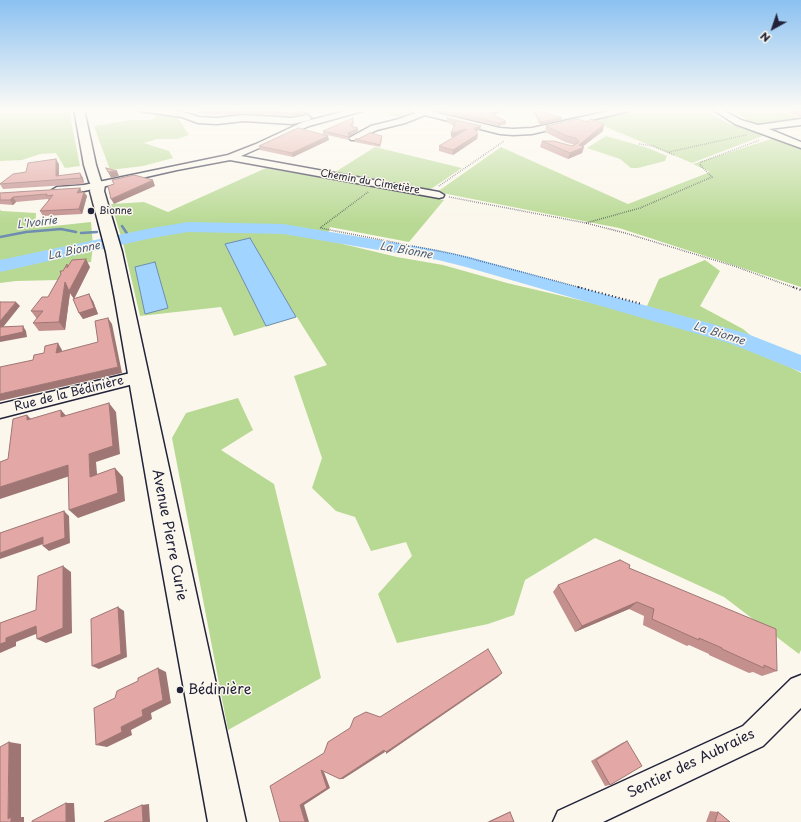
<!DOCTYPE html>
<meta charset="utf-8">
<style>
body{margin:0}
#map{position:relative;width:801px;height:822px;overflow:hidden;background:#fbf7ec;font-family:"Playpen Sans",sans-serif}
canvas{display:block}
.north{position:absolute;left:753px;top:8px;width:40px;height:40px;-webkit-text-stroke:3px #fbf7ec;paint-order:stroke;rotate:220deg;font-size:11px;font-weight:700;line-height:16px;text-align:center;color:#22223b}
.north::after{content:'';display:block;margin:auto;width:14px;height:18px;background:#22223b;clip-path:polygon(50% 0,100% 100%,50% 72%,0 100%)}
</style>
<div id="map">
<canvas width="801" height="822"></canvas>
<div class="north">N</div>
</div>
<script>
const context = document.querySelector('canvas').getContext('2d');
context.lineJoin = 'round';
function paint(path, color) { context.fillStyle = color; context.fill(path, 'evenodd'); }
const poly = rows => new Path2D(rows.map(r => 'M' + r).join(''));
function stroke(path, color, width, dash) { context.strokeStyle = color; context.lineWidth = width; context.lineCap = dash ? 'butt' : 'round'; context.setLineDash(dash || []); context.stroke(path); }
function drawText(font, color, halo, rows, align = 'center') {
  context.font = font + ' "Playpen Sans",sans-serif'; context.lineWidth = 3; context.setLineDash([]); context.textBaseline = 'middle'; context.strokeStyle = halo; context.fillStyle = color; for (const [text, x, y, turn = 0] of rows) {
    context.save(); context.translate(x, y); context.rotate((+turn || 0) * Math.PI / 180); context.textAlign = isNaN(turn) ? turn : align; if (halo) context.strokeText(text, 0, 0); context.fillText(text, 0, 0); context.restore();
  }
}
paint(poly([
 [0,109,69,109,80,166,65,168,56,153,40,154,22,160,0,161],
 [374,109,403,109,419,113,403,119],
 [647,109,701,109,730,124,765,135,692,163,592,121],
 [770,109,776,109,801,119,801,120,760,126,747,124,729,114,743,120,747,119,735,113],
 [157,114,178,118,189,135,177,139,157,139,144,143,169,151,173,158,143,166,110,170,94,126,131,120,152,120],
 [606,136,648,148,667,156,665,161,638,168,631,168,620,159,587,148],
 [774,138,801,146,801,287,619,228,437,192,501,147,628,204,710,172,693,164],
 [375,147,462,168,428,191,332,174],
 [266,168,444,200,409,242,330,227,326,240,397,257,443,265,507,283,643,315,659,279,705,260,720,271,700,306,743,329,786,365,801,373,801,650,799,654,724,597,595,538,525,580,514,615,488,624,397,643,378,594,412,556,406,542,371,551,355,517,336,511,312,488,322,458,294,376,327,365,297,317,234,336,221,307,140,316,123,243,111,204,144,202,168,212],
 [0,210,2,211,36,213,35,228,91,222,93,246,91,262,76,264,58,280,16,281,0,283],
 [238,398,253,430,221,450,274,484,321,678,228,730,172,438,186,413]
]), '#b8d993');
const water = poly([
 [250,238,296,317,266,326,225,244,250,238],
 [155,262,168,308,145,314,135,267,155,262]
]);
paint(water, '#a1d5ff');
stroke(water, '#6e8db1', 1);
stroke(poly([
 [122,226,130,238],
 [81,233,97,232],
 [0,237,26,232,61,229,76,232]
]), '#6e8db1', 2.5);
paint(poly([
 [188,222,283,224,438,250,470,257,745,333,801,355,801,372,729,343,466,267,438,260,283,234,188,232,152,238,0,272,0,260,152,228,188,222]
]), '#a1d5ff');
const minor = poly([
 [136,109,154,109,183,112,199,117,217,118,244,115,292,118,307,115,311,118,310,120,292,124,244,121,217,124,198,123,182,117,140,111,136,109],
 [353,109,364,109,363,111,309,126,241,156,439,192,444,195,443,197,439,198,230,160,177,170,84,191,57,193,52,190,57,187,84,185,228,155,256,144,303,122,353,109],
 [407,109,425,110,500,128,513,129,532,128,618,109,630,109,629,111,532,134,513,135,500,134,425,115,405,123,377,130,357,140,351,140,349,138,371,126,399,119,416,113,407,109],
 [712,109,721,109,741,120,758,125,801,119,801,125,769,129,801,142,801,148,735,124,712,109],
 [139,371,145,373,147,377,145,381,0,418,0,404,139,371],
 [801,675,801,708,763,746,603,822,553,822,558,811,743,726,791,679,801,675]
]);
const major = poly([
 [74,109,84,109,96,165,101,181,105,185,104,191,122,252,246,822,208,822,154,524,115,299,106,252,90,191,91,185,89,181,84,165,74,109]
]);
stroke(minor, '#22223b', 3);
stroke(major, '#22223b', 3);
stroke(poly([
 [741,112,765,109],
 [639,144,653,146,674,155],
 [669,152,746,135],
 [439,186,504,141],
 [368,192,320,228,454,254,582,288],
 [449,197,586,223,625,233,734,266,795,288],
 [586,223,640,208,712,177,700,165,701,162,760,140]
]), '#22223b', 1.5, [0.5, 1.5]);
stroke(poly([
 [578,287,642,304],
 [793,287,801,290]
]), '#22223b', 2, [1, 2.5]);
paint(minor, '#fbf7ec');
paint(major, '#fbf7ec');
paint(poly([
 [165,108,313,108,308,114,293,116,242,113,232,115,218,114,216,115,199,114,198,112],
 [420,108,510,108,494,115,506,121,506,124,498,126],
 [776,108,801,108,801,117,800,117],
 [534,109,562,118,561,120,540,125,533,112],
 [447,118,480,130,476,131,478,134,477,139,453,155,439,151,439,146,455,137,451,137,451,133,454,126,447,122],
 [354,122,352,126,358,128,358,131,349,136,349,140,323,134,323,131],
 [546,126,603,131,583,146,584,147,582,153,568,159,540,147,542,141,572,146,575,145,565,142,545,132],
 [382,136,382,139,380,147,355,142,355,139],
 [329,140,293,157,260,150,259,146],
 [59,164,59,176,80,173,83,178,84,184,3,189,0,184,0,183,26,172],
 [80,188,82,192,87,196,82,214,43,216,40,211,49,201,48,199,16,202,13,205,0,204,0,193],
 [67,264,68,266,90,267,74,299,93,301,98,314,83,319,79,313,74,299,70,293,65,330,39,331,33,323,37,319,31,311,48,297],
 [629,568,777,671,762,676,753,672,749,673,709,655,709,654,689,645,687,646,643,625,644,616,629,609,575,632,553,592,558,585],
 [627,741,610,785,605,786,591,761,622,743],
 [710,811,718,812,730,822,706,822],
 [509,812,510,812,514,822,487,822]
]), '#c3908e');
paint(poly([
 [309,108,313,108,308,114,293,116,292,113],
 [503,108,510,108,490,117,490,113],
 [242,109,242,113,232,115,231,111],
 [217,110,218,114,216,115,215,112],
 [353,118,354,122,351,130,351,126],
 [562,118,561,120,540,125,540,122],
 [506,121,506,124,498,126,499,123],
 [604,124,603,131,581,148,584,147,582,153,568,159,570,153],
 [481,126,480,130,473,132,474,128],
 [358,128,358,131,348,137,348,133],
 [467,129,467,134,451,137,451,133],
 [478,134,477,139,453,155,453,150],
 [328,136,329,140,293,157,292,153],
 [56,159,59,164,59,179,56,176],
 [117,171,119,176,111,178,108,172],
 [80,173,83,178,84,184,81,178],
 [153,180,155,186,114,204,111,199],
 [80,188,82,193,77,193],
 [84,192,87,196,82,214,79,209],
 [13,197,16,202,13,205,10,200],
 [86,259,90,267,74,299,70,293,65,330,59,322,65,282],
 [89,294,93,301,98,314,83,319,79,313],
 [16,302,20,306,0,331,0,321],
 [108,318,112,324,122,373,0,401,0,394,118,367],
 [23,326,26,331,27,337,0,342,0,337],
 [58,343,62,350,61,360,56,353],
 [109,403,116,412,120,454,96,462,98,485,90,477,89,454],
 [61,410,69,419,61,417],
 [27,415,36,424,27,420],
 [68,465,76,474,0,499,0,487],
 [115,468,123,477,125,501,78,518,69,510],
 [64,511,69,516,70,543,49,551,43,546],
 [43,537,49,542,0,559,0,553],
 [63,566,71,572,72,633,46,643,37,639],
 [637,602,629,609,575,632,582,626],
 [118,607,124,611,127,657,99,669,92,666],
 [36,626,46,630,16,642,16,646,0,653,0,644,6,638],
 [158,668,166,672,171,703,151,713,152,719,131,730,132,735,107,747,96,745,121,727,142,710],
 [502,673,498,677,386,754,386,752],
 [9,742,21,744,21,817,24,817,24,822,11,822,8,819],
 [384,750,385,752,343,779,340,779],
 [321,770,324,772,330,788,304,805,309,822,305,822,300,805],
 [66,803,74,803,75,822,66,822],
 [149,804,150,822,143,822,142,805]
]), '#9f7674');
const building = poly([
 [201,108,309,108,308,110,292,113,242,109,231,111,217,110,215,112,198,111,201,108],
 [435,108,503,108,490,113,506,121,499,123,435,108],
 [792,108,801,108,801,112,792,108],
 [534,109,562,118,540,122,534,109],
 [353,118,351,126,358,128,348,133,349,137,323,131,353,118],
 [447,118,481,126,474,128,478,134,453,150,439,146,467,129,451,133,456,122,447,118],
 [577,119,588,122,590,119,604,124,579,145,584,147,570,153,542,141,554,141,572,146,579,142,576,138,567,136,546,126,577,119],
 [298,128,328,136,292,153,259,146,298,128],
 [370,133,382,136,380,145,355,139,358,139,370,133],
 [56,159,56,176,80,173,81,178,0,184,13,174,26,172,28,163,56,159],
 [106,168,117,171,108,172,106,168],
 [134,175,153,180,111,199,108,186,114,184,112,180,134,175],
 [80,188,77,193,84,192,79,209,40,211,53,195,46,196,47,194,13,197,10,200,0,200,0,193,80,188],
 [86,259,69,291,65,282,59,322,33,323,43,311,31,311,42,297,48,297,61,274,60,271,63,271,67,264,67,268,72,260,86,259],
 [89,294,94,308,79,313,73,299,89,294],
 [0,302,16,302,0,321,0,302],
 [108,318,118,367,0,394,0,367,33,360,34,355,44,353,45,346,58,343,56,353,98,342,95,321,108,318],
 [23,326,23,332,0,337,0,327,23,326],
 [109,403,113,446,89,454,90,477,115,468,118,493,69,510,68,465,0,487,0,462,8,459,13,419,27,415,27,420,61,410,61,417,109,403],
 [64,511,65,538,43,546,43,537,0,553,0,533,64,511],
 [620,560,630,565,629,568,776,629,777,671,764,665,764,668,722,649,722,648,699,638,699,640,652,619,654,609,637,602,582,626,558,585,620,560],
 [63,566,63,628,37,639,36,626,6,638,6,642,0,644,0,623,36,610,38,576,63,566],
 [118,607,121,654,92,666,91,619,118,607],
 [488,649,502,673,386,752,384,750,340,779,321,770,327,788,300,805,305,822,280,822,270,786,324,753,328,742,350,728,354,718,366,712,380,717,488,649],
 [158,668,163,700,142,710,143,716,121,727,122,732,96,745,94,708,115,698,117,691,138,681,138,678,158,668],
 [627,741,642,766,610,785,596,760,627,741],
 [9,742,8,819,11,817,11,822,0,822,0,747,9,742],
 [66,803,66,822,32,822,32,821,66,803],
 [142,805,143,822,104,822,142,805],
 [510,812,514,822,489,822,510,812],
 [718,812,730,822,715,822,718,812]
]);
paint(building, '#e3a8a5');
stroke(building, '#9f7674', 1);
const sky = context.createLinearGradient(0, 0, 0, 224);
sky.addColorStop(0, '#8bc1f1');
sky.addColorStop(0.49, '#fdfbf6');
sky.addColorStop(1, '#fdfbf600');
context.fillStyle = sky;
context.fillRect(0, 0, 801, 224);
for (const [x, y, r, color] of [
 [91,211,4,"#22223b"],
 [180,690,4,"#22223b"]
]) { const dot = new Path2D(); dot.arc(x, y, r, 0, 2 * Math.PI); context.fillStyle = color; context.fill(dot); stroke(dot, '#fbf7ec', 1.5); }
drawText('10px', '#22223b', '#fbf7ec', [
 ["Chemin du Cimetière",370,182,10]
]);
drawText('10px', '#22223b', '#fbf7ec', [
 ["Bionne",99,211]
], 'left');
drawText('italic 11px', '#485876', '#fbf7ec', [
 ["L'Ivoirie",37,223,-7],
 ["La Bionne",74,251,-12],
 ["La Bionne",406,251,10],
 ["La Bionne",719,334,17]
]);
drawText('12px', '#22223b', '#fbf7ec', [
 ["Rue de la Bédinière",69,394,-14]
]);
drawText('14px', '#22223b', '#fbf7ec', [
 ["Avenue Pierre Curie",169,535,79],
 ["Sentier des Aubraies",691,764,-26]
]);
drawText('14px', '#22223b', '#fbf7ec', [
 ["Bédinière",188,690]
], 'left');
</script>
